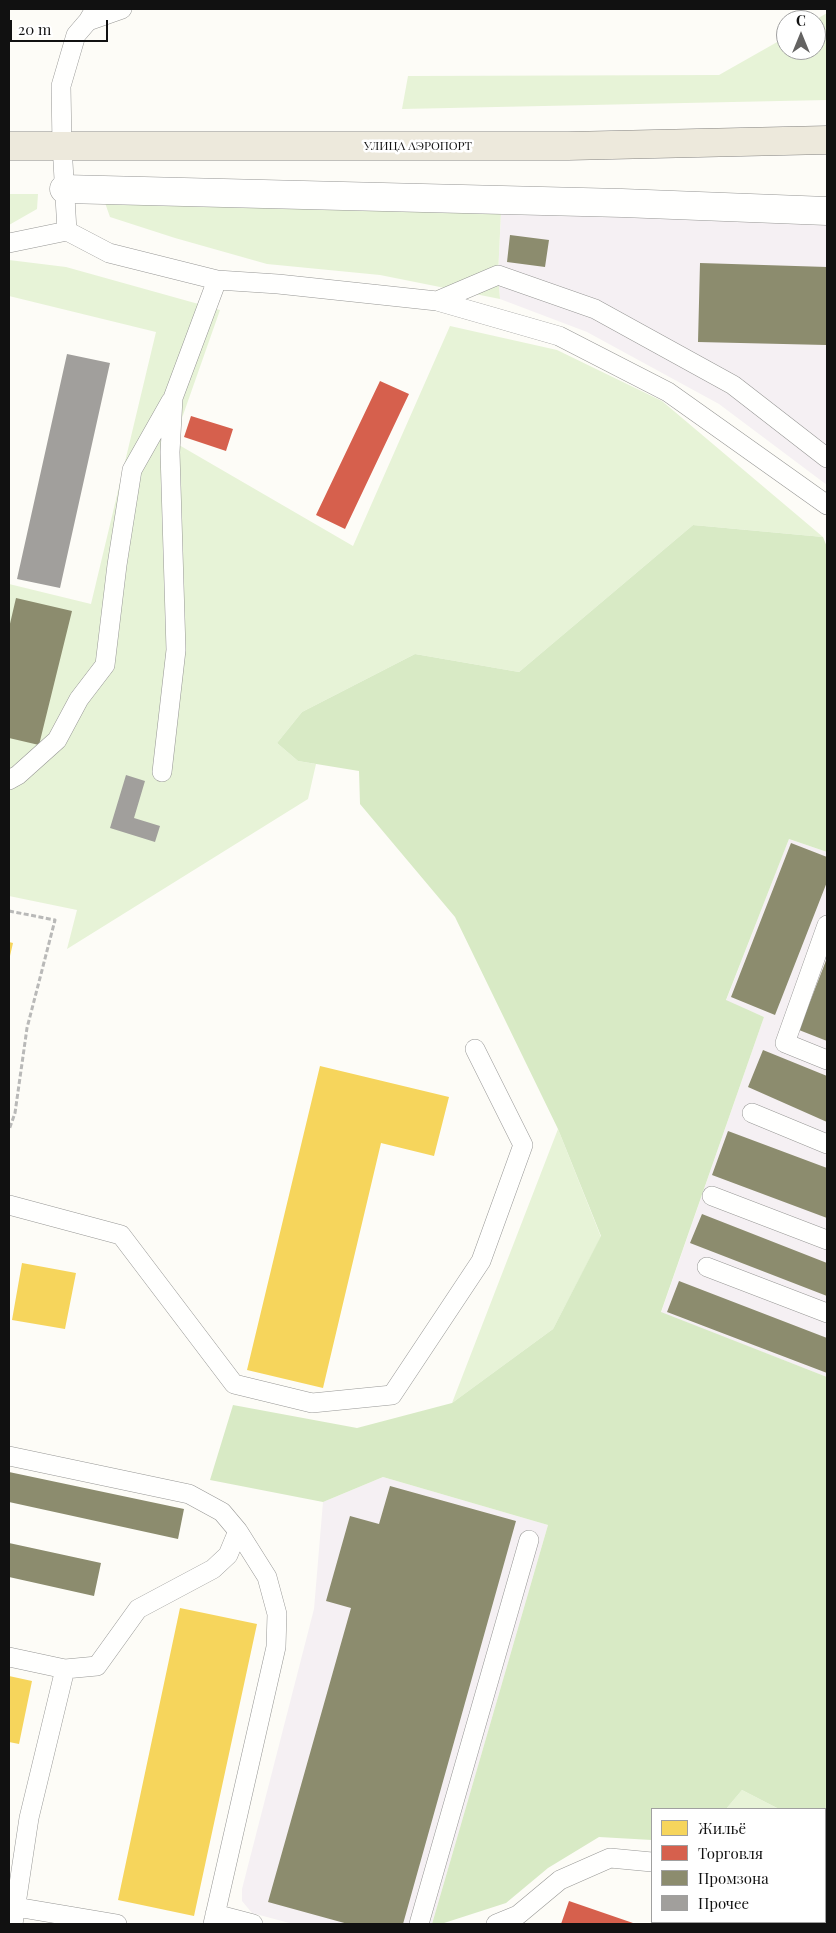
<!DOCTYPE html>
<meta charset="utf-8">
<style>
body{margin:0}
#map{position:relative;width:836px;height:1933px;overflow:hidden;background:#fdfcf7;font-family:"Playfair Display",serif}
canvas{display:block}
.frame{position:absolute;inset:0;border:10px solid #111;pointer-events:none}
.legend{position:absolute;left:651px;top:1808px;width:175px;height:115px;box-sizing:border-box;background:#fff;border:1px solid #a0a0a0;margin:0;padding:6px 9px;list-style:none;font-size:15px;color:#111}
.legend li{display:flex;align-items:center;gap:10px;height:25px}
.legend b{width:25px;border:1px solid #a0a0a0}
.north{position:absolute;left:776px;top:10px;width:50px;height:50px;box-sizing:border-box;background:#fff;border:1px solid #a0a0a0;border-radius:50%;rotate:0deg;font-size:14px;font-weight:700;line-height:20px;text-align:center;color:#111}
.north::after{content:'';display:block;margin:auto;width:18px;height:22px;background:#646362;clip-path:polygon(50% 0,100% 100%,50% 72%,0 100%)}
.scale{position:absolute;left:10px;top:20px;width:98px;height:22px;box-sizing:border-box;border:2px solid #111;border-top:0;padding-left:6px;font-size:15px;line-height:18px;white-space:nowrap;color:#111;-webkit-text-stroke:4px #fff;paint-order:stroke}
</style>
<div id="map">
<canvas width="836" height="1933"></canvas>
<div class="frame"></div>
<ul class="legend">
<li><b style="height:14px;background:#f6d55c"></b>Жильё</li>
<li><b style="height:14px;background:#d6604d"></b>Торговля</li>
<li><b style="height:14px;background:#8c8c6e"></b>Промзона</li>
<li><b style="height:14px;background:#a19f9c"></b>Прочее</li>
</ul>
<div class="north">С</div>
<div class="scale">20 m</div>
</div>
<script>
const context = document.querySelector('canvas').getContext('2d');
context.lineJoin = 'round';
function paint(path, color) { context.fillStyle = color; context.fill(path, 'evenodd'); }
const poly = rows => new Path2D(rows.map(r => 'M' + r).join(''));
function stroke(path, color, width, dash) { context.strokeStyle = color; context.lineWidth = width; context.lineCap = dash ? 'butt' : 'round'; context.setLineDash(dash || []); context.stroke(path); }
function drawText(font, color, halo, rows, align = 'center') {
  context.font = font + ' "Playfair Display",serif'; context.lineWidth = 5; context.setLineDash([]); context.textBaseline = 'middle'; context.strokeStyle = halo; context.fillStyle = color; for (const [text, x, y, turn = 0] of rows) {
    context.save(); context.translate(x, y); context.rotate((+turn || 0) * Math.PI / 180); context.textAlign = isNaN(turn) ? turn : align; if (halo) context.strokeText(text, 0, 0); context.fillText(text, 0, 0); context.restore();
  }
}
paint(poly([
 [501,212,827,223,827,485,719,404,587,332,500,299,498,275],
 [789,839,827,852,827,1377,661,1313,764,1017,726,1001],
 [383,1477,548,1525,432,1924,293,1924,252,1913,242,1901,242,1889,314,1609,323,1502]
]), '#f5f0f3');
paint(poly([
 [827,13,827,100,402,109,408,76,719,75,786,37,786,50,816,50,815,20],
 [9,194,38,194,37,209,9,225],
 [104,200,501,212,498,275,500,299,380,275,267,264,175,238,110,217],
 [9,260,66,267,220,310,182,418,179,445,353,546,450,326,557,350,662,401,823,537,693,525,519,672,415,654,302,712,277,743,298,761,316,764,308,799,67,949,77,910,9,896,9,584,91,604,156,332,9,296],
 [558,1129,601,1237,553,1329,452,1403],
 [742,1790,779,1809,726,1809],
 [825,1833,827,1834,827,1924,694,1924,688,1922,825,1922]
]), '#e7f3d7');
paint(poly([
 [693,525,823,537,827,547,827,852,789,839,726,1000,764,1017,661,1312,827,1377,827,1834,825,1833,825,1809,779,1809,742,1790,726,1809,652,1809,652,1840,599,1837,548,1868,506,1903,441,1924,432,1924,548,1525,383,1477,323,1502,210,1480,233,1405,357,1428,452,1403,553,1329,601,1236,558,1129,455,917,360,804,359,771,298,761,277,743,302,712,415,654,519,672]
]), '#d8eac5');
paint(poly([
 [9,942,13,943,10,956,9,956],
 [320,1066,449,1097,434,1156,381,1143,323,1388,247,1370],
 [22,1263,76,1273,65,1329,12,1320],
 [180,1608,257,1624,194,1916,118,1900],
 [9,1676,32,1681,19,1744,9,1742]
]), '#f6d55c');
paint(poly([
 [380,381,409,394,345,529,316,515],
 [191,416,233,429,226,451,184,437],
 [569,1901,633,1923,633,1924,561,1924]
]), '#d6604d');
paint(poly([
 [510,235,549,240,545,267,507,262],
 [700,263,827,267,826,345,698,342],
 [16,598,72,611,39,745,9,738,9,628],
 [791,843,827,857,827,882,775,1015,731,997],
 [827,958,827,1041,799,1030],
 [763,1050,827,1076,827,1122,748,1087],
 [728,1131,827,1168,827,1218,712,1175],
 [702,1214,827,1263,827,1296,690,1243],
 [679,1281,827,1338,827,1373,667,1312],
 [9,1472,184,1509,178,1539,9,1502],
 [390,1486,516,1521,403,1924,348,1924,268,1902,351,1608,326,1601,350,1516,379,1524],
 [9,1543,101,1563,94,1596,9,1577]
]), '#8c8c6e');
paint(poly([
 [67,354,110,363,60,588,17,579],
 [126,775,145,781,134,818,160,826,155,842,110,828]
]), '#a19f9c');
const lane = poly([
 [88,21,122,9],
 [67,231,62,145,61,86,76,35,88,21,95,9],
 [9,243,67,231,109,253,217,280,278,284,437,301,559,336,668,392,827,505],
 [437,301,498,275,595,309,733,385,827,458],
 [162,772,176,650,170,452,173,398,217,280],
 [9,780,18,775,57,740,79,699,105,665,117,565,132,470,171,401],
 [827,925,785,1043,827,1060],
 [752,1113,827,1144],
 [712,1196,827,1240],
 [9,1205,121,1235,234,1384,312,1403,392,1395,481,1261,523,1145,475,1049],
 [707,1267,827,1313],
 [9,1456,189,1494,222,1512,238,1531,228,1555,213,1569,138,1609,97,1666,65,1669,29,1818,13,1924],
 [9,1657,65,1669],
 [16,1907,117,1924],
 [215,1914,253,1924],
 [213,1924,276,1647,277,1614,267,1577,238,1531],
 [419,1924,529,1540],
 [496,1924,518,1915,560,1880,610,1858,652,1862]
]);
const street = poly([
 [64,189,622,203,827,211]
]);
const primary = poly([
 [9,146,568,146,827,140]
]);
stroke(lane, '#979795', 20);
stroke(street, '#979795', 29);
stroke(primary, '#858482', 29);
stroke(poly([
 [9,911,55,920,27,1028,15,1113,9,1130]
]), '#b9b9b8', 3, [5, 2.5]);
stroke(lane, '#fffffe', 19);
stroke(street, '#fffffe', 28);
stroke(primary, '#ede9dc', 28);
drawText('12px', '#111', '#fff', [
 ["УЛИЦА АЭРОПОРТ",418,146]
]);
</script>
